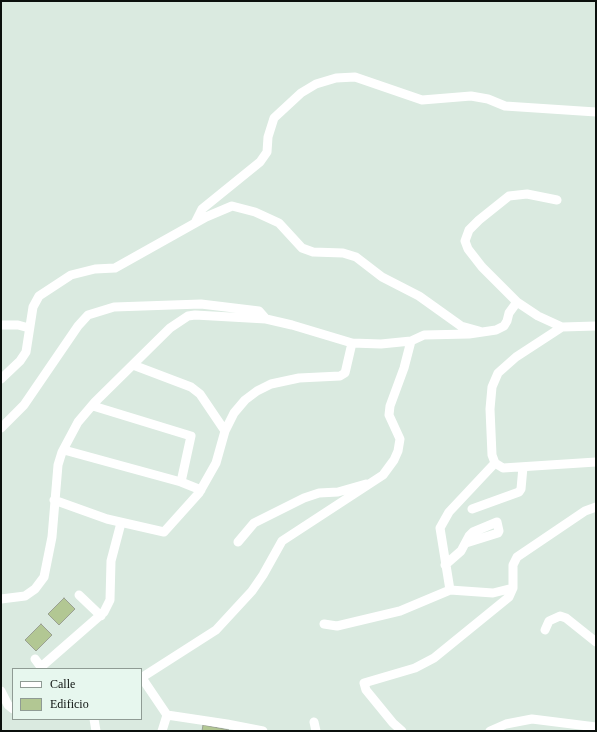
<!DOCTYPE html>
<style>
body{margin:0}
#map{position:relative;width:597px;height:732px;overflow:hidden;background:#daeae0;font-family:"Times New Roman",serif}
canvas{display:block}
.frame{position:absolute;inset:0;border:2px solid #0b100d;pointer-events:none}
.legend{position:absolute;left:12px;top:668px;width:130px;height:52px;box-sizing:border-box;background:#e7f7ee;border:1px solid #8f9b94;margin:0;padding:5px 7px;list-style:none;font-size:12px;color:#0b100d}
.legend li{display:flex;align-items:center;gap:8px;height:20px}
.legend b{width:20px;border:1px solid #8f9b94}
</style>
<div id="map">
<canvas width="597" height="732"></canvas>
<div class="frame"></div>
<ul class="legend">
<li><b style="height:5px;background:#fff"></b>Calle</li>
<li><b style="height:11px;background:#b2c793"></b>Edificio</li>
</ul>
</div>
<script>
const context = document.querySelector('canvas').getContext('2d');
context.lineJoin = 'round';
function paint(path, color) { context.fillStyle = color; context.fill(path, 'evenodd'); }
const poly = rows => new Path2D(rows.map(r => 'M' + r).join(''));
function stroke(path, color, width, dash) { context.strokeStyle = color; context.lineWidth = width; context.lineCap = dash ? 'butt' : 'round'; context.setLineDash(dash || []); context.stroke(path); }
const building = poly([
 [64,598,75,609,59,625,48,614,64,598],
 [41,624,52,635,36,651,25,640,41,624],
 [203,725,229,730,229,731,202,731,203,725]
]);
paint(building, '#b2c793');
stroke(building, '#9aa092', 1);
stroke(poly([
 [557,200,527,194,509,196,479,220,469,230,465,241,468,249,482,267,517,302,538,316,562,327,596,326],
 [195,223,202,209,260,162,267,152,268,137,274,118,301,93,316,84,336,78,355,77,422,100,471,96,488,99,505,106,596,112],
 [1,325,18,325,29,328],
 [562,327,516,357,498,373,492,387,490,409,492,455,495,463,503,468,596,462],
 [133,365,191,387,200,394,225,431],
 [1,379,20,361,26,352,33,307,39,296,71,275,95,269,115,268,206,217,232,206,255,212,279,223,302,248,313,252,343,253,356,257,382,277,419,296,461,326,479,331],
 [93,406,191,436,181,482],
 [1,428,24,405,78,326,88,315,114,307,201,304,259,311,266,319],
 [64,450,181,482,201,490],
 [495,463,449,512,440,528,450,590,493,593,513,588,513,565,517,557,585,511,596,507],
 [54,500,107,519,164,532,199,493,216,463,225,431,234,413,245,400,257,391,271,384,299,378,340,376,345,373,346,369,352,343],
 [472,509,519,492,521,489,523,467],
 [238,542,254,523,304,498,319,493,338,492,366,484],
 [445,565,461,551,469,536,473,532,497,522,499,531,498,533,466,543],
 [79,595,101,616],
 [1,599,25,596,35,589,44,577,52,537,58,465,62,452,78,422,95,402,170,328,188,316,195,315,266,319,292,325,352,343,381,344,411,341,424,335,469,334,496,330,504,326,507,321,509,313,517,302],
 [324,624,337,626,400,611,450,590],
 [545,630,549,621,560,616,566,618,596,642],
 [35,659,41,667,104,612,110,600,111,561,121,523],
 [141,678,216,630,252,591,263,575,282,541,383,475,394,460,398,451,400,439,389,415,390,406,404,368,411,341],
 [142,678,167,715,227,724,263,731],
 [1,691,8,705,13,709],
 [94,719,96,731],
 [314,722,316,731],
 [162,731,167,715],
 [402,731,393,723,366,690,364,683,415,668,434,658,509,597,513,588],
 [490,731,506,724,532,719,596,727]
]), '#fff', 9);
</script>
